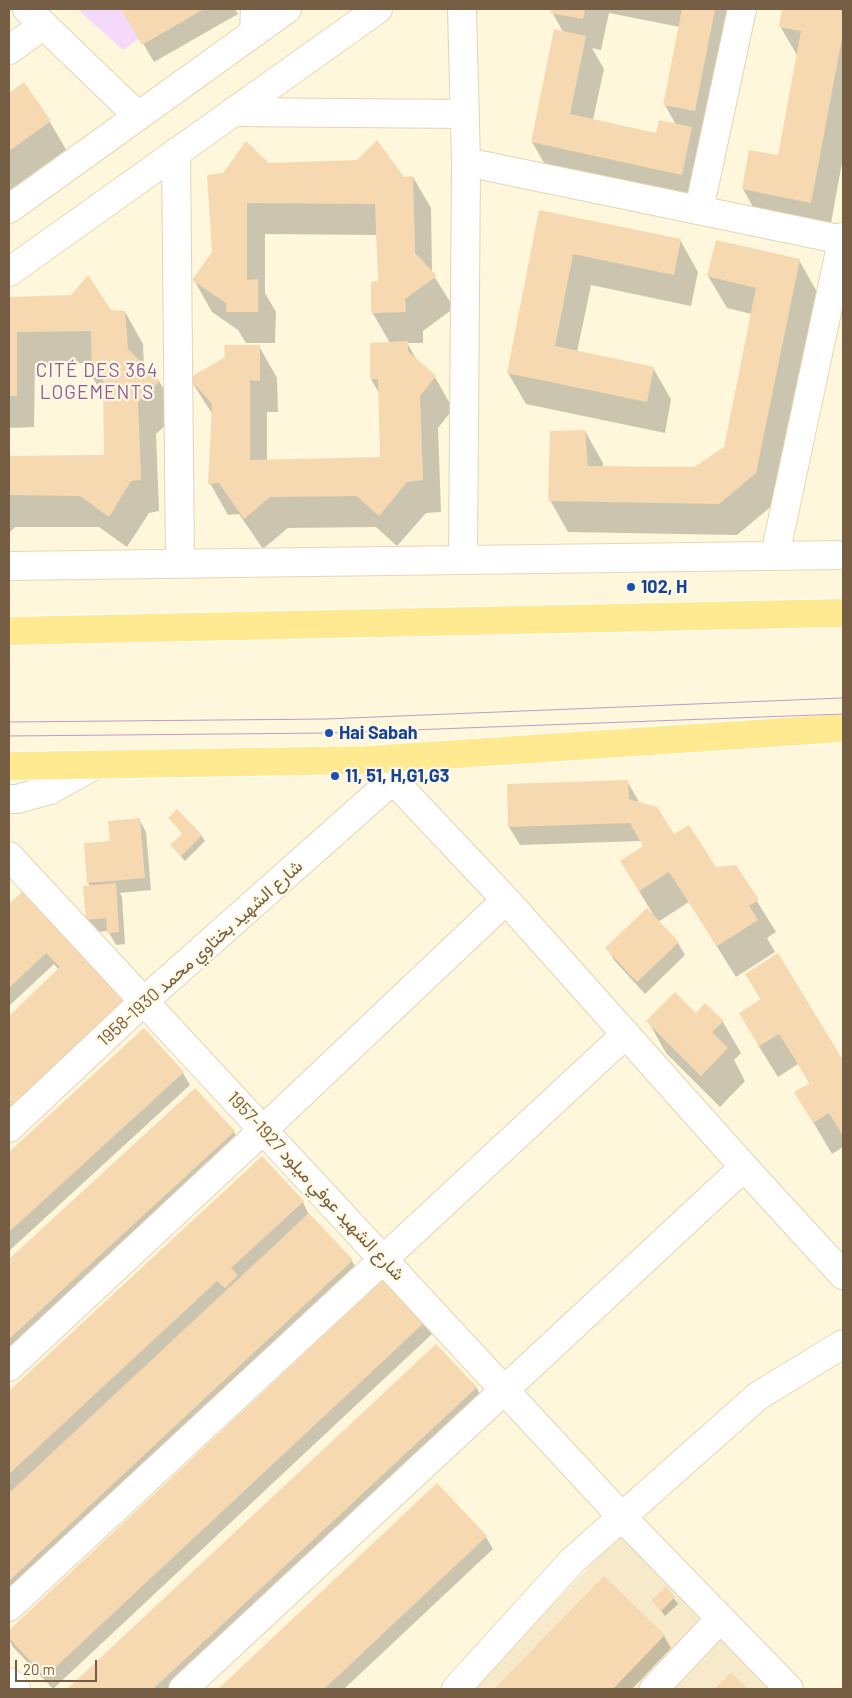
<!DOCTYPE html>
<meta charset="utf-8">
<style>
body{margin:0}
#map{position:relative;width:852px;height:1698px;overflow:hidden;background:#fef7dc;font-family:Barlow,sans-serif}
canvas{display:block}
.frame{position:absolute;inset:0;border:10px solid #755e43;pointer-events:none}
.scale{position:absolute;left:15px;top:1660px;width:82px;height:22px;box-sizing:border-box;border:2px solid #755e43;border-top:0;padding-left:6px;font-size:15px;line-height:18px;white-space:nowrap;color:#755e43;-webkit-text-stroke:4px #fff9e4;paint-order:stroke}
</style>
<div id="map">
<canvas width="852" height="1698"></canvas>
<div class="frame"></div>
<div class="scale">20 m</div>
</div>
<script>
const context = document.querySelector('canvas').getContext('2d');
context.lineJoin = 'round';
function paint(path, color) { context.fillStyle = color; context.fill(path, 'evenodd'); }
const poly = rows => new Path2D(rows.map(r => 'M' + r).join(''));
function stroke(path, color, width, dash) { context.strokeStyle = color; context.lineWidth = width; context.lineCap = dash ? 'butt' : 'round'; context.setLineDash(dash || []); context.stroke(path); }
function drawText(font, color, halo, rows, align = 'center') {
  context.font = font + ' Barlow,Vazirmatn,sans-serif'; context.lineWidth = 4.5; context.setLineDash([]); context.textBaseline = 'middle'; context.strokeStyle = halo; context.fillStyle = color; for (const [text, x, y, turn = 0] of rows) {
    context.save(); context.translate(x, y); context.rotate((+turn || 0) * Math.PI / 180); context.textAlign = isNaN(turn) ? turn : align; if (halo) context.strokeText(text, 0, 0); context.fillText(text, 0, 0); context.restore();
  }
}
paint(poly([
 [629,1525,781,1689,473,1689,487,1674]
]), '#f6eaca');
paint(poly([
 [77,9,181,9,123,50]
]), '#f4d9fa');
paint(poly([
 [123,9,235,9,238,14,154,62],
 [552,9,738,9,713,142,698,139,710,160,700,206,550,173,532,142,563,32,552,12],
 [609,13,680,27,665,105,676,125,657,134,593,120,604,69,592,48,601,50],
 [783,9,843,9,843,157,829,234,761,221,743,189,779,157,798,57,780,26],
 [23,84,50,122,72,160,22,196,15,186,9,191,9,95],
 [269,165,403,178,413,177,431,208,432,273,454,308,423,331,423,343,407,343,418,362,435,377,453,409,438,428,441,512,426,513,397,546,376,527,288,528,263,549,239,514,228,515,210,483,213,415,190,379,259,346,277,378,278,412,267,412,267,461,381,459,379,393,371,379,371,344,390,343,372,312,380,283,378,235,265,234,265,293,276,312,275,343,246,343,238,330,212,312,194,280],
 [540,211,680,240,698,272,691,306,591,285,577,352,653,368,671,399,665,433,526,404,508,373],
 [799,260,817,292,774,504,737,535,568,532,550,500,585,431,603,463,603,467,694,468,725,448,752,314,727,308,708,276],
 [72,296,110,311,125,312,143,344,144,367,159,381,178,413,156,434,159,511,149,513,127,547,99,527,15,527,9,533,9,457,105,457,104,397,93,378,93,363,35,363,34,427,9,428,9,298],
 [627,781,638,800,638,803,674,836,716,868,735,866,776,932,767,938,775,952,736,977,689,902,658,922,678,943,685,955,645,994,614,960,607,948,654,916,621,861,644,847,641,841,520,845,509,827],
 [169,818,201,835,205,841,185,861,171,845,183,834],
 [139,819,146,832,151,890,120,893,122,897,125,944,116,945,108,931,94,932,87,919,90,886,88,883,111,842],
 [23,893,126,1002,9,1132,9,1017,59,970,54,964,9,1006,9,906],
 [777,955,843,1062,843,1147,832,1154,796,1093,810,1084,798,1064,778,1077,758,1045,761,1000,746,974],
 [648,1021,723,1022,741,1053,734,1060,745,1081,720,1107,666,1053],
 [144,1030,183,1073,190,1085,9,1251,9,1154],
 [195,1090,234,1132,241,1145,9,1358,9,1261],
 [262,1158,303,1202,309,1215,352,1261,359,1273,9,1600,9,1392],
 [385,1280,425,1322,432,1334,53,1689,13,1647,9,1639,9,1632],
 [436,1345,476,1387,483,1400,173,1689,69,1689],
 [437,1485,486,1537,493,1549,344,1689,220,1689],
 [604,1578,664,1636,671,1648,632,1689,496,1689],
 [666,1588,678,1604,665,1616,653,1600]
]), '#0003');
paint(poly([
 [121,9,204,9,142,45],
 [551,9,585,9,583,19,550,13],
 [682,9,715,9,695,111,663,105],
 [782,9,843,9,843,33,811,203,742,189,749,150,778,155,801,31,779,27],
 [554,29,586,36,570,114,656,133,659,120,692,127,682,175,531,142],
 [24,82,51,121,9,151,9,93],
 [377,140,404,177,413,176,415,253,437,276,405,299,406,312,371,313,371,282,378,281,375,204,247,203,247,280,258,279,258,312,226,312,226,303,192,280,212,252,207,175,223,173,246,141,269,163,357,160],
 [539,210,681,239,674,275,573,254,555,346,654,367,647,402,507,373],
 [716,240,800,259,756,473,719,504,548,501,550,431,585,430,588,466,694,467,724,447,756,288,707,276],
 [88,275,111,310,125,311,128,349,160,381,138,402,141,480,131,481,109,517,80,496,9,495,9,456,104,455,103,378,92,378,91,331,17,332,17,396,9,396,9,297,71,295],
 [408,341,408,351,436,376,420,396,423,480,407,482,379,516,357,496,270,497,244,519,219,483,208,484,212,404,189,378,225,357,224,345,260,345,260,381,250,380,250,460,380,457,378,379,370,379,370,343],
 [628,780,629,799,657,807,674,834,689,825,716,867,736,865,759,900,749,906,758,920,717,946,669,872,639,891,620,861,643,846,630,823,508,827,507,784],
 [177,809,202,835,181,856,170,845,183,833,168,818],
 [140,818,145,878,87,883,84,843,110,841,108,821],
 [116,883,119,932,107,933,106,918,86,920,83,886],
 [23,891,127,1001,9,1113,9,1016,60,967,46,953,9,988,9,904],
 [647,908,679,942,637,982,605,948],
 [778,953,843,1060,843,1136,829,1113,813,1123,794,1092,810,1083,779,1034,759,1046,739,1013,761,999,745,974],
 [675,992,696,1013,705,1003,724,1021,712,1032,728,1048,701,1076,646,1021],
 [144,1028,184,1072,9,1232,9,1152],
 [195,1088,235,1131,9,1339,9,1259],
 [262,1156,304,1201,231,1268,238,1275,225,1288,217,1281,9,1474,9,1391],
 [309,1213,353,1260,9,1581,9,1493],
 [385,1278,426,1321,45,1677,9,1638,9,1630],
 [436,1344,477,1387,153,1689,67,1689],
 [437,1483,487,1536,324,1689,218,1689],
 [604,1576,665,1635,613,1689,494,1689],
 [666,1587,675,1597,661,1611,651,1600],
 [731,1673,748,1689,714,1689]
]), '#f6d9b1');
const street = poly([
 [27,9,138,116],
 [462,9,466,162,463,559],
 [254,33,255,9],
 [9,50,44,25],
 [233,112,465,114],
 [176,152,180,563],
 [466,162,843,240],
 [699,210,742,9],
 [368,760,393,780,506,900,744,1167,843,1275],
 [9,799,17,799,50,790,95,765],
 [9,856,622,1517,789,1689],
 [9,1128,144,1001,393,780],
 [9,1367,263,1130,506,900],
 [9,1607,626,1034],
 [9,1682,16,1689],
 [183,1689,744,1167],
 [654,1689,720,1619]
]);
const secondary = poly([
 [9,209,287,9],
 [9,272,378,9],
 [775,555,843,237],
 [9,566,843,555],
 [456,1689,572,1561,758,1396,843,1344]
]);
const primary = poly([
 [9,631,843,613],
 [9,766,368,760,843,728]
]);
stroke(street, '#e2d4b8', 30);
stroke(secondary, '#e8d6b5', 30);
stroke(primary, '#fff', 30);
stroke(street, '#fff', 28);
stroke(secondary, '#fff', 28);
stroke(primary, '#ffea92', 28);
stroke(poly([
 [9,722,326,719,843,698],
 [9,736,329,733,843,714]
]), '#bb9cc7', 1);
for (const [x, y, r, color] of [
 [631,587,5,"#1a4fb4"],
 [329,733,5,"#1a4fb4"],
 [335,776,5,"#1a4fb4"]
]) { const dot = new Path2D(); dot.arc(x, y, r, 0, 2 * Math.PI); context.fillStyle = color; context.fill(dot); stroke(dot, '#fff9e4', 2); }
drawText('bold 18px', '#164399', '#fff9e4', [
 ["102, H",641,587],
 ["Hai Sabah",339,733],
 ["11, 51, H,G1,G3",345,776]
], 'left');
drawText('18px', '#755e43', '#fff9e4', [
 ["شارع الشهيد بختاوي محمد 1930-1958",200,953,-42],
 ["شارع الشهيد عوفي ميلود 1927-1957",316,1186,47]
]);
context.letterSpacing = '1px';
drawText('19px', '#905e99', '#fff9e4', [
 ["CITÉ DES 364",97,371],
 ["LOGEMENTS",97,393]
]);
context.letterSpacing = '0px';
</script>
